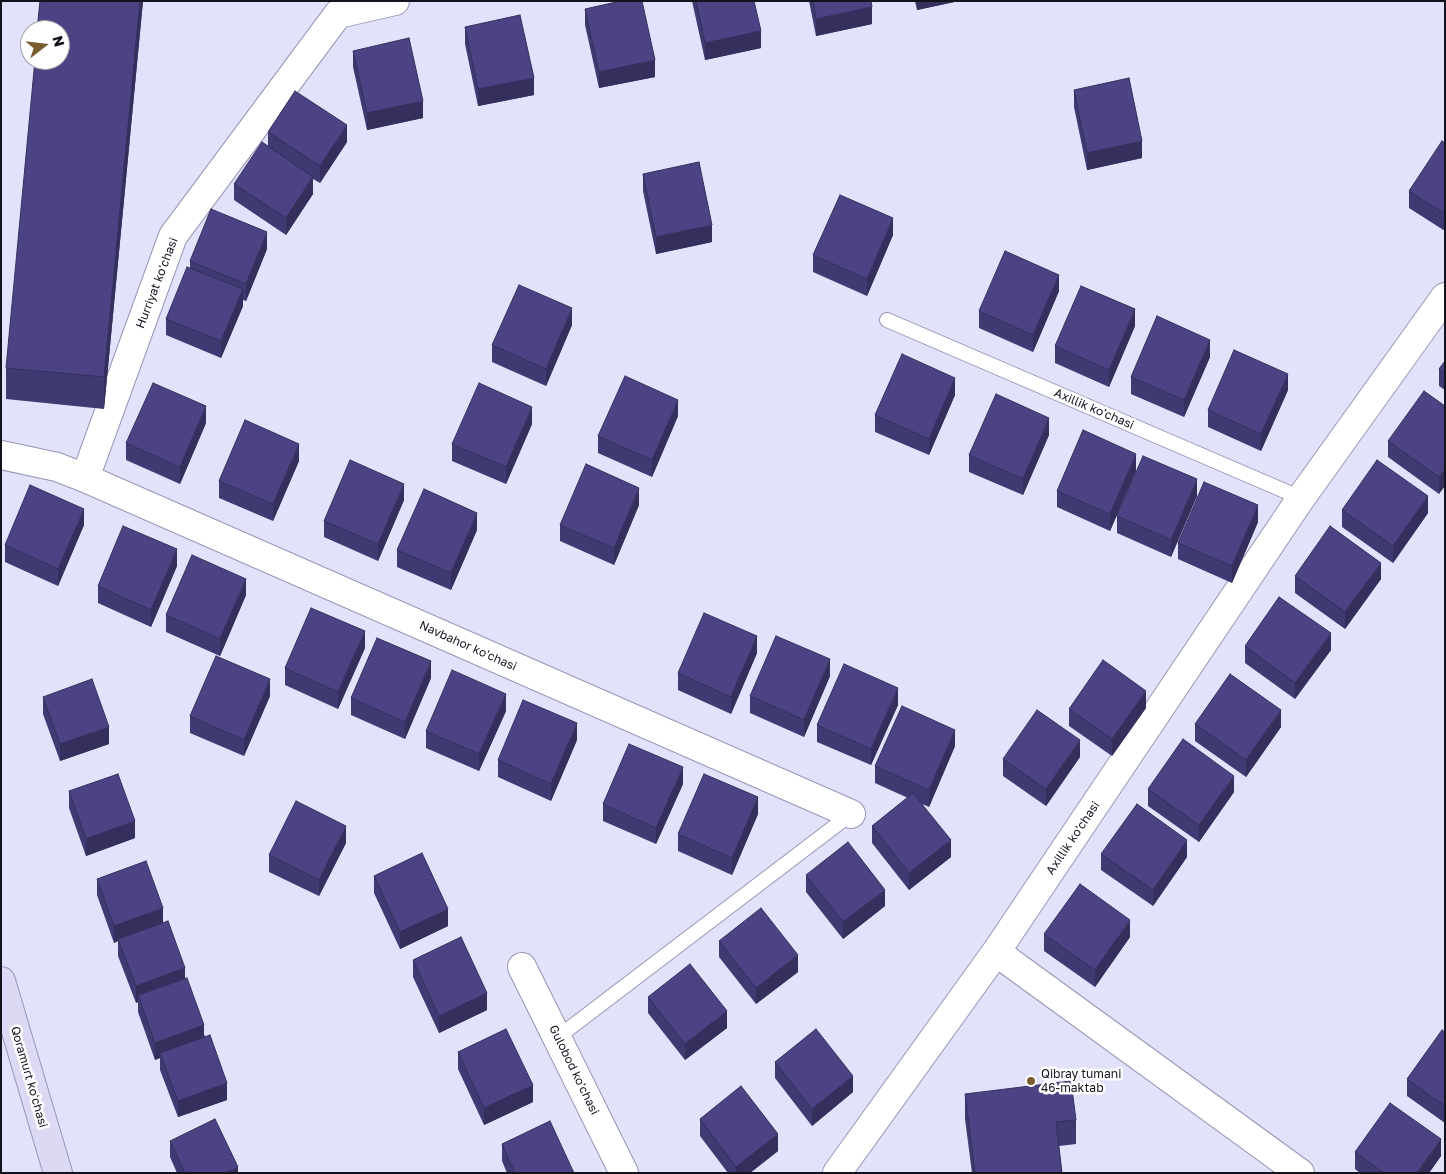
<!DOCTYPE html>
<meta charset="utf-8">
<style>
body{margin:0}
#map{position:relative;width:1446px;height:1174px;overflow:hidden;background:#e2e2fc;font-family:"Golos Text",sans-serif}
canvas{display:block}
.frame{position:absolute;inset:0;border:2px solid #13131e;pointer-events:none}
.north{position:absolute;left:20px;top:20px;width:50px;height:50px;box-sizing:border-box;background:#fff;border:1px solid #a1a1a5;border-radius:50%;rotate:74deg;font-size:14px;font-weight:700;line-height:20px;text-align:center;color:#13131e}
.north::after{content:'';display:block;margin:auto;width:18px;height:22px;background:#795c30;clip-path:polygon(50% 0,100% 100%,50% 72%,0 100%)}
</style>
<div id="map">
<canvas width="1446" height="1174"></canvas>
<div class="frame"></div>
<div class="north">N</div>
</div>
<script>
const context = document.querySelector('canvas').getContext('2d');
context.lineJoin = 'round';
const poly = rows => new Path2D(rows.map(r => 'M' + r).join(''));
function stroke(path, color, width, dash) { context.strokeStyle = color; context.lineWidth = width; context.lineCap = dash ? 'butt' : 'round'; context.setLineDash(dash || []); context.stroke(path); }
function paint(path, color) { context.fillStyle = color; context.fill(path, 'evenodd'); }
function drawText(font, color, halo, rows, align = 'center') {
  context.font = font + ' "Golos Text",sans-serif'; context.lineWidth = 5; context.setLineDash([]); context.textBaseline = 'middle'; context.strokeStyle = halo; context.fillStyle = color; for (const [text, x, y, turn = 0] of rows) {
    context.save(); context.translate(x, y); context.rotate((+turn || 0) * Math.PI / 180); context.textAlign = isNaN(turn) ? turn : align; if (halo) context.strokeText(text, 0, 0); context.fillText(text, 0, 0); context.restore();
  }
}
const service = poly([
 [887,320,1301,498],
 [558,1037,851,814]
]);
const minor = poly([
 [1,455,57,467,85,478,173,236,338,14,395,1],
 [85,478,851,814],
 [996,952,1300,1173],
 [522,967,624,1173],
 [837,1173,996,952,1301,498,1445,297]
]);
const secondary = poly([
 [1,981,58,1173]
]);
stroke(service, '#9796b5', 16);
stroke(minor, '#9796b5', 30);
stroke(secondary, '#9796b5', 30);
stroke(service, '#fff', 14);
stroke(minor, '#fff', 28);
stroke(secondary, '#dbd9f4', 28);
paint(poly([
 [143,1,104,409,6,399,6,368],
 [692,1,754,1,761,48,705,60],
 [809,1,871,1,872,24,816,36],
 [915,1,959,1,917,10],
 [585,9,655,77,599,88,585,25],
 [465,27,534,95,478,106,465,44],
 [353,51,423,118,367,130,353,67],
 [1074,90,1142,158,1087,170,1074,107],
 [268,132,347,142,320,183,313,179,313,194,286,235,234,200,234,184,268,147],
 [1445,143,1445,231,1409,208,1409,191],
 [643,174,712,242,656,254,643,191],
 [893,235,867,296,813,272,813,255],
 [267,249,246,301,243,300,243,306,221,358,166,335,166,319,190,268,190,261],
 [1059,291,1033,352,979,328,979,311],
 [572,325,546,386,492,362,492,345],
 [1135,326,1109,387,1055,363,1055,346],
 [1210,357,1184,417,1131,394,1131,377],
 [1445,361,1445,390,1439,386,1439,369],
 [1288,390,1261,451,1208,427,1208,410],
 [955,395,929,455,875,432,875,415],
 [1445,406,1439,494,1388,457,1388,441],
 [678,416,652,477,598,453,598,436],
 [206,423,180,484,126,460,126,443],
 [532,424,506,484,452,461,452,444],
 [1049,435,1023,495,969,472,969,455],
 [299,461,273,521,219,498,219,481],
 [1136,471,1110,531,1057,507,1057,491],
 [1197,496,1171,557,1117,533,1117,516],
 [404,500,378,561,324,537,324,521],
 [639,505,614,565,560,541,560,525],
 [1342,510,1428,513,1393,563,1342,527],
 [1258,522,1232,583,1178,559,1178,543],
 [84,525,58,586,5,562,5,545],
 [477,530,451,590,397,567,397,550],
 [177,566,151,627,98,603,98,586],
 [1295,576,1381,579,1345,629,1295,593],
 [246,595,220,656,166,632,166,615],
 [1245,646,1331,650,1295,699,1245,663],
 [365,648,338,709,285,685,285,668],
 [757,653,731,714,678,690,678,673],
 [830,676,804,737,750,713,750,696],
 [431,678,405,739,351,715,351,698],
 [270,696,244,756,190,733,190,716],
 [43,697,109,744,60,761,43,714],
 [898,705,871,765,817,742,817,725],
 [1146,708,1112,756,1069,726,1069,709],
 [506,711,479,771,426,748,426,731],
 [1195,724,1281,727,1246,777,1195,741],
 [577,740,551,801,498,777,498,760],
 [955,746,929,807,922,804,951,857,909,890,872,843,872,826,908,798,875,783,875,766],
 [1080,757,1046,806,1003,776,1003,759],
 [683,784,656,844,603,821,603,804],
 [1148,789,1234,792,1199,842,1148,806],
 [69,791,135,838,86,856,69,808],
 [758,814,732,875,678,851,678,834],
 [346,843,319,896,269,872,269,855],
 [1101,854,1187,857,1153,906,1101,870],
 [806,875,885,906,843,939,806,892],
 [374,876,448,926,400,949,374,893],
 [97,879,163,923,185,979,227,1100,178,1117,160,1070,160,1058,155,1060,138,1012,138,1002,136,1003,118,956,118,941,114,943,97,895],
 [1044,934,1130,937,1095,987,1044,951],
 [719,941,798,972,756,1004,719,957],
 [413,960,487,1010,439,1033,413,977],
 [648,997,727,1028,685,1060,648,1013],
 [1445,1032,1445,1123,1407,1096,1407,1079],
 [458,1052,533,1102,484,1125,458,1069],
 [775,1062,853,1092,812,1126,775,1078],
 [965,1094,1076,1120,1076,1144,1059,1146,1062,1173,972,1173,965,1119],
 [700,1119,778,1151,750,1173,728,1173,700,1136],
 [170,1141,238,1173,177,1173,170,1157],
 [502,1144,574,1173,507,1173,502,1161],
 [1355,1152,1441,1156,1429,1173,1360,1173,1355,1169]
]), '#403a72');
paint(poly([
 [140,1,143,1,104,409,104,377],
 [917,1,959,1,917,10],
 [872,7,872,24,816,36,816,19],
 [761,31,761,48,705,60,705,43],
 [655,60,655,77,599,88,599,72],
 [534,78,534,95,478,106,478,89],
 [423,101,423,118,367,130,367,113],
 [347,125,347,142,320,183,320,166],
 [1142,141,1142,158,1087,170,1087,153],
 [313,177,313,194,286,235,286,218],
 [893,218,893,235,867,296,867,279],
 [712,225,712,242,656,254,656,237],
 [267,232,267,249,246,301,246,284],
 [1059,275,1059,291,1033,352,1033,335],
 [243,289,243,306,221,358,221,341],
 [572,308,572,325,546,386,546,369],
 [1135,309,1135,326,1109,387,1109,370],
 [1210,340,1210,357,1184,417,1184,400],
 [1288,374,1288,390,1261,451,1261,434],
 [955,378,955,395,929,455,929,439],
 [678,400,678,416,652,477,652,460],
 [206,406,206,423,180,484,180,467],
 [532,407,532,424,506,484,506,467],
 [1049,418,1049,435,1023,495,1023,479],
 [299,444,299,461,273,521,273,504],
 [1136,454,1136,471,1110,531,1110,514],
 [1445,469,1445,486,1439,494,1439,477],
 [1197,479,1197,496,1171,557,1171,540],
 [404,484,404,500,378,561,378,544],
 [639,488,639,505,614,565,614,548],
 [1428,496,1428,513,1393,563,1393,546],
 [1258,505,1258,522,1232,583,1232,566],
 [84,509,84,525,58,586,58,569],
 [477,513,477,530,451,590,451,573],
 [177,549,177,566,151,627,151,610],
 [1381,563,1381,579,1345,629,1345,612],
 [246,579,246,595,220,656,220,639],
 [365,631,365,648,338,709,338,692],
 [1331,633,1331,650,1295,699,1295,683],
 [757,636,757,653,731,714,731,697],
 [830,659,830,676,804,737,804,720],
 [431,661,431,678,405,739,405,722],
 [270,679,270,696,244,756,244,740],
 [898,688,898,705,871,765,871,749],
 [1146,691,1146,708,1112,756,1112,739],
 [506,694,506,711,479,771,479,754],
 [1281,710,1281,727,1246,777,1246,760],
 [577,723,577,740,551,801,551,784],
 [109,727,109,744,60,761,60,744],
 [955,730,955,746,929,807,929,790],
 [1080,740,1080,757,1046,806,1046,789],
 [683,767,683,784,656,844,656,828],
 [1234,776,1234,792,1199,842,1199,825],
 [758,797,758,814,732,875,732,858],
 [135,821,135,838,86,856,86,839],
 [346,826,346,843,319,896,319,880],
 [951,840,951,857,909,890,909,873],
 [1187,840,1187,857,1153,906,1153,890],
 [885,890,885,906,843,939,843,922],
 [163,908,163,925,118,939,118,941,114,943,114,926],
 [448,909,448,926,400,949,400,932],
 [1130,920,1130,937,1095,987,1095,970],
 [798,955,798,972,756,1004,756,988],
 [185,968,185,985,138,995,138,1002,136,1003,136,986],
 [487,993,487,1010,439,1033,439,1016],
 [727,1011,727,1028,685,1060,685,1044],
 [204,1025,204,1042,160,1053,160,1058,155,1060,155,1043],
 [853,1076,853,1092,812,1126,812,1109],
 [227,1083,227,1100,178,1117,178,1101],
 [533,1085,533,1102,484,1125,484,1108],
 [778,1134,778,1151,750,1173,736,1173,736,1167],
 [1441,1139,1441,1156,1429,1173,1417,1173],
 [238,1167,238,1173,226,1173]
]), '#342f5c');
const building = poly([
 [40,1,140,1,104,377,6,368,35,60,60,60,60,30,37,30,40,1],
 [621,1,642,1,655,60,599,72,585,9,621,1],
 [696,1,754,1,761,31,705,43,696,1],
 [813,1,871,1,872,7,816,19,813,1],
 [520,15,534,78,478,89,465,27,520,15],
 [409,38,423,101,367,113,353,51,409,38],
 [1129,78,1142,141,1087,153,1074,90,1129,78],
 [295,91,347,125,320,166,268,132,295,91],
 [1442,141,1445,143,1445,214,1409,191,1442,141],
 [262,142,313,177,286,218,234,184,262,142],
 [699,162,712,225,656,237,643,174,699,162],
 [840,195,893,218,867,279,813,255,840,195],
 [211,209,267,232,246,284,190,261,211,209],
 [1005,251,1059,275,1033,335,979,311,1005,251],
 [187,267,243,289,221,341,166,319,187,267],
 [519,285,572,308,546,369,492,345,519,285],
 [1081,286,1135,309,1109,370,1055,346,1081,286],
 [1157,316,1210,340,1184,400,1131,377,1157,316],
 [1234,350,1288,374,1261,434,1208,410,1234,350],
 [902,354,955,378,929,439,875,415,902,354],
 [1445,361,1445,374,1439,369,1445,361],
 [625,376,678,400,652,460,598,436,625,376],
 [153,383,206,406,180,467,126,443,153,383],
 [479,383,532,407,506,467,452,444,479,383],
 [1424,391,1445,406,1445,469,1439,477,1388,441,1424,391],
 [996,394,1049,418,1023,479,969,455,996,394],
 [245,420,299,444,273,504,219,481,245,420],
 [1083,430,1136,454,1110,514,1057,491,1083,430],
 [1143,456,1197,479,1171,540,1117,516,1143,456],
 [350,460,404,484,378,544,324,521,350,460],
 [1377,460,1428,496,1393,546,1342,510,1377,460],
 [586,464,639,488,614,548,560,525,586,464],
 [1204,482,1258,505,1232,566,1178,543,1204,482],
 [30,485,84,509,58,569,5,545,30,485],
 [424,489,477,513,451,573,397,550,424,489],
 [123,526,177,549,151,610,98,586,123,526],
 [1330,526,1381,563,1345,612,1295,576,1330,526],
 [192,555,246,579,220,639,166,615,192,555],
 [1279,597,1331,633,1295,683,1245,646,1279,597],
 [311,608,365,631,338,692,285,668,311,608],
 [704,613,757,636,731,697,678,673,704,613],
 [776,636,830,659,804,720,750,696,776,636],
 [377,638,431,661,405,722,351,698,377,638],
 [216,656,270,679,244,740,190,716,216,656],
 [1103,660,1146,691,1112,739,1069,709,1103,660],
 [844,664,898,688,871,749,817,725,844,664],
 [452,670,506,694,479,754,426,731,452,670],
 [1230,674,1281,710,1246,760,1195,724,1230,674],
 [92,679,109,727,60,744,43,697,92,679],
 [523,700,577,723,551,784,498,760,523,700],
 [902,706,955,730,929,790,875,766,902,706],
 [1037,710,1080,740,1046,789,1003,759,1037,710],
 [1183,739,1234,776,1199,825,1148,789,1183,739],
 [629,744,683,767,656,828,603,804,629,744],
 [118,774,135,821,86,839,69,791,118,774],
 [704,774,758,797,732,858,678,834,704,774],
 [913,793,951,840,909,873,872,826,913,793],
 [296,801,346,826,319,880,269,855,296,801],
 [1137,804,1187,840,1153,890,1101,854,1137,804],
 [848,842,885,890,843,922,806,875,848,842],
 [422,853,448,909,400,932,374,876,422,853],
 [146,861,163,908,114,926,97,879,146,861],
 [1080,884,1130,920,1095,970,1044,934,1080,884],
 [761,908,798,955,756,988,719,941,761,908],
 [168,921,185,968,136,986,118,939,168,921],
 [461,937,487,993,439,1016,413,960,461,937],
 [690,964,727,1011,685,1044,648,997,690,964],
 [187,978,204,1025,155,1043,138,995,187,978],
 [506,1029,533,1085,484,1108,458,1052,506,1029],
 [816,1029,853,1076,812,1109,775,1062,816,1029],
 [1442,1030,1445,1032,1445,1106,1407,1079,1442,1030],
 [210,1035,227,1083,178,1101,160,1053,210,1035],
 [1071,1081,1076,1120,1056,1122,1062,1173,975,1173,965,1094,1071,1081],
 [741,1086,778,1134,736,1167,700,1119,741,1086],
 [1390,1103,1441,1139,1417,1173,1384,1173,1355,1152,1390,1103],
 [215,1119,238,1167,226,1173,185,1173,170,1141,215,1119],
 [550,1121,574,1173,515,1173,502,1144,550,1121]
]);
paint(building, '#4b4384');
stroke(building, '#342f5c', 1);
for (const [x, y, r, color] of [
 [1031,1081,5,"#795c30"]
]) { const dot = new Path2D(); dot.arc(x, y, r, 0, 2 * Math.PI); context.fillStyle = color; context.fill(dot); stroke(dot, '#fff', 2); }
drawText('12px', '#13131e', '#fff', [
 ["Hurriyat ko'chasi",157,283,-69],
 ["Axillik ko'chasi",1094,409,23],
 ["Navbahor ko'chasi",468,646,24],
 ["Axillik ko'chasi",1073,838,-56],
 ["Gulobod ko'chasi",574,1070,64],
 ["Qoramurt koʻchasi",29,1077,74]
]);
drawText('12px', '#13131e', '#fff', [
 ["Qibray tumani",1041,1074],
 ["46-maktab",1041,1088]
], 'left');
</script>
